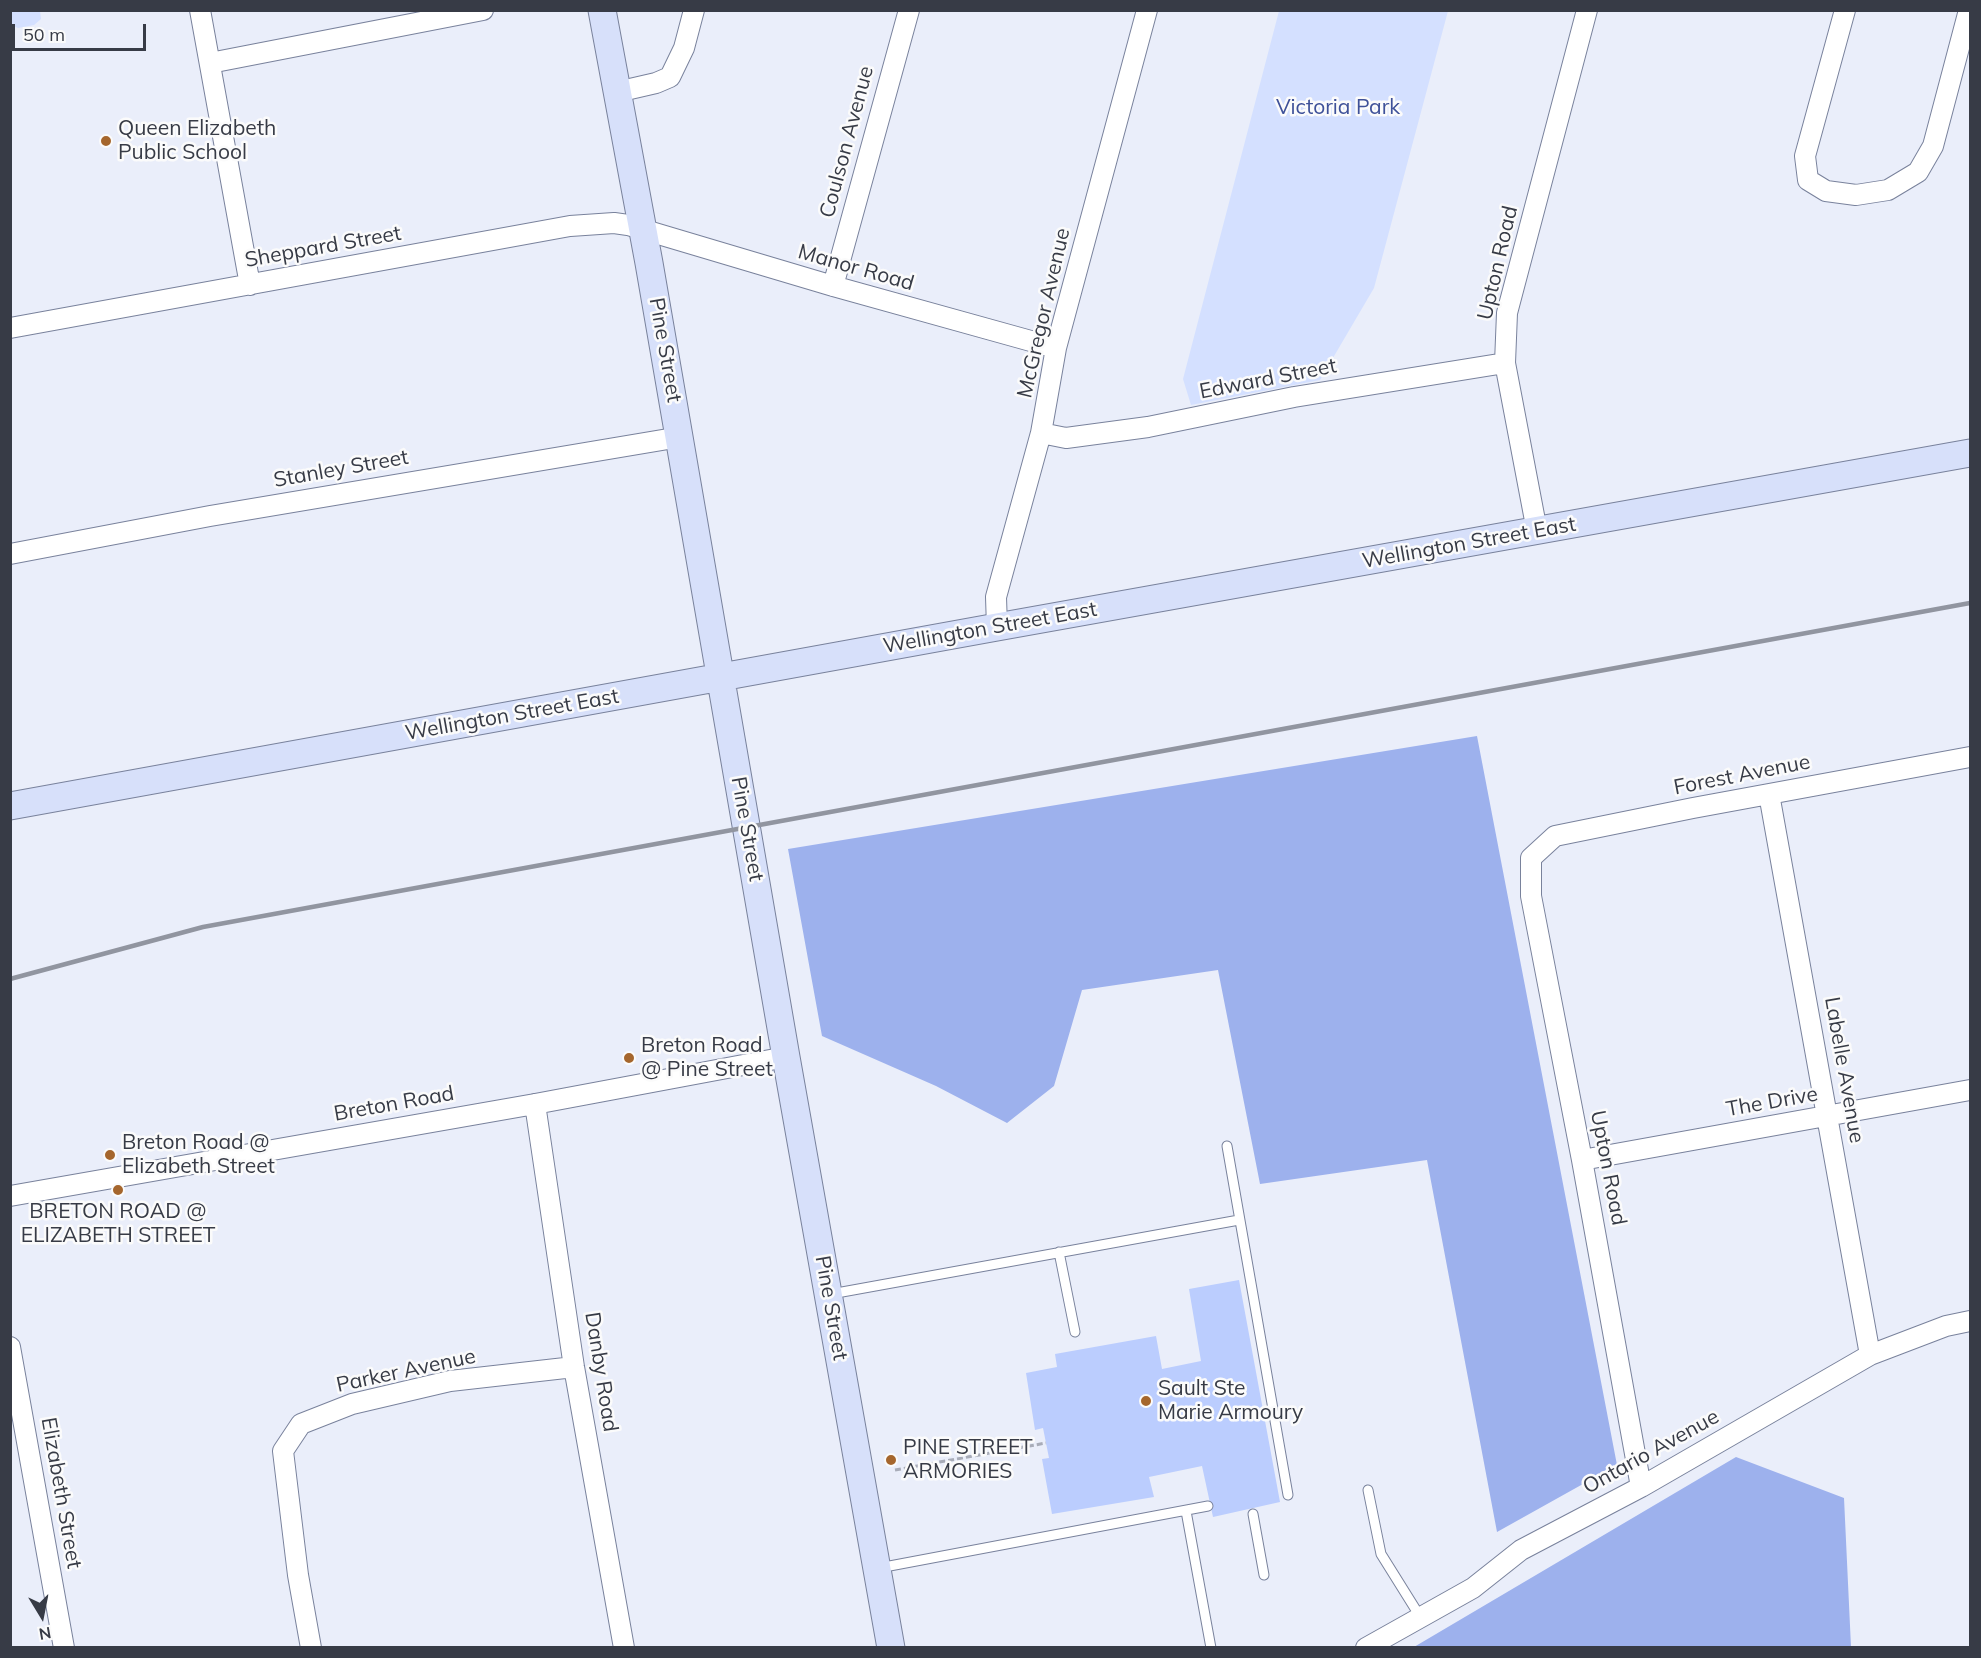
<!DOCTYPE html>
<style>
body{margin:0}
#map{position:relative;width:1981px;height:1658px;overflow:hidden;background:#eaeefa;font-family:Mulish,sans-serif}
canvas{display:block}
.frame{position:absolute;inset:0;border:12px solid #373b46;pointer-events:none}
.north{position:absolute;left:12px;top:1586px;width:60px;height:60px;-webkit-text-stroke:4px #fbfbfb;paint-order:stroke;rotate:170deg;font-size:16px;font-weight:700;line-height:24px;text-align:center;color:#373b46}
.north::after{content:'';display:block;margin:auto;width:21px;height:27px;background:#373b46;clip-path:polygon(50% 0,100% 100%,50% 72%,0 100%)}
.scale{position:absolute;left:12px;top:24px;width:134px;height:27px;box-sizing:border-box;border:3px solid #373b46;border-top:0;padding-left:8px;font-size:18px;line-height:21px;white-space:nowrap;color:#373b46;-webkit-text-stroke:4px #fbfbfb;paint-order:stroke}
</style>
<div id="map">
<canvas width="1981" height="1658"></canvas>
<div class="frame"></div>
<div class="north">N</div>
<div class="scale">50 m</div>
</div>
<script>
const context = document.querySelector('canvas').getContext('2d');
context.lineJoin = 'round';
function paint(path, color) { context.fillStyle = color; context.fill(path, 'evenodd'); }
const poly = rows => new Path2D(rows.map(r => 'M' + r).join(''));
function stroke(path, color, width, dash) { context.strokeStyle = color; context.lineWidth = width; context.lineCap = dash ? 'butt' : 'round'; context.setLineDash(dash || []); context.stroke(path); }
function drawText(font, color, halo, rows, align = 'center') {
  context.font = font + ' Mulish,sans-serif'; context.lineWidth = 5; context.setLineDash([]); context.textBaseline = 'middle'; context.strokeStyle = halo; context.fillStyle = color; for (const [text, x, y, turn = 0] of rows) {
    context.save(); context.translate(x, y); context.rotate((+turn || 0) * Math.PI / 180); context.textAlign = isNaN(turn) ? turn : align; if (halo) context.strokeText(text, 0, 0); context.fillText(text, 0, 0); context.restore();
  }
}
paint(poly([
 [10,11,40,11,41,19,34,25,18,28,11,25],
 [1279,11,1448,11,1374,288,1320,380,1191,405,1183,379]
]), '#d4e0ff');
paint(poly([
 [1477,736,1617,1465,1497,1532,1427,1160,1260,1184,1218,970,1082,990,1054,1086,1007,1123,936,1086,822,1036,788,849],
 [1736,1457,1844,1498,1851,1647,1414,1647]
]), '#9db1ed');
paint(poly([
 [1239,1280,1280,1502,1213,1517,1202,1466,1149,1477,1154,1497,1052,1514,1042,1459,1049,1458,1043,1428,1035,1430,1026,1373,1057,1367,1055,1354,1156,1336,1162,1369,1201,1361,1189,1289]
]), '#bbcdfe');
const lane = poly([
 [1227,1146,1288,1495],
 [1059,1252,1075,1332],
 [831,1294,1239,1220],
 [1368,1490,1381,1554,1421,1618],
 [1186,1511,1211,1648],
 [1253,1514,1264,1575],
 [879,1568,1208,1506]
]);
const street = poly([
 [200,10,250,285],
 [1845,10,1805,156,1808,180,1826,191,1856,195,1888,190,1918,172,1933,146,1969,10],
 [210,63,483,10],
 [617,92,656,83,670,77,684,48,694,10],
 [833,286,909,10],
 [10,328,570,226,614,223,628,225,833,286,1056,348],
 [1041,433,1066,438,1148,427,1294,397,1505,363],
 [1537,531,1505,363,1507,313,1587,10],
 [10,554,210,516,680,437],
 [997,627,996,597,1041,433,1056,348,1147,10],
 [1769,794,1870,1355],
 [535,1104,574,1367,624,1648],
 [1582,1160,1970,1090],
 [10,1196,535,1104,786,1057],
 [10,1347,64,1648],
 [1641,1487,1582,1160,1531,896,1531,858,1555,836,1693,808,1970,757],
 [311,1648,298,1575,283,1451,301,1424,352,1404,450,1381,574,1367],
 [1366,1648,1473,1588,1521,1550,1641,1487,1870,1355,1946,1326,1970,1321]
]);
const secondary = poly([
 [602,10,649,263,786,1057,891,1648],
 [10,806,997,627,1970,453]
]);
stroke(lane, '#79829c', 11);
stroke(street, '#79829c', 22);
stroke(secondary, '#79829c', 29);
stroke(poly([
 [895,1470,1046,1443]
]), '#a8acb8', 3, [6, 3]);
stroke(lane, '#fff', 9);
stroke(street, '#fff', 20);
stroke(secondary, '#d7e0fa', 27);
stroke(poly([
 [10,979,203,927,1970,603]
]), '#9195a0', 4.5);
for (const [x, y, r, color] of [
 [106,141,6,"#a5662d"],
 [629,1058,6,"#a5662d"],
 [110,1155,6,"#a5662d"],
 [118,1190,6,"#a5662d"],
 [1146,1401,6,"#a5662d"],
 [891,1460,6,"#a5662d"]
]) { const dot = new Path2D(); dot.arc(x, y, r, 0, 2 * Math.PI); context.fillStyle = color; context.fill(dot); stroke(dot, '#fbfbfb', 2); }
drawText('21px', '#3e5199', '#fbfbfb', [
 ["Victoria Park",1338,108]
]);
drawText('21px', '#373b46', '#fbfbfb', [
 ["Queen Elizabeth",118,129],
 ["Public School",118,153],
 ["Breton Road",641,1046],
 ["@ Pine Street",641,1070],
 ["Breton Road @",122,1143],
 ["Elizabeth Street",122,1167],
 ["BRETON ROAD @",118,1212,"center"],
 ["ELIZABETH STREET",118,1236,"center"],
 ["Sault Ste",1158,1389],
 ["Marie Armoury",1158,1413],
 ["PINE STREET",903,1448],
 ["ARMORIES",903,1472]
], 'left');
drawText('21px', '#373b46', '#fbfbfb', [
 ["Coulson Avenue",847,142,-75],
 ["Sheppard Street",323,247,-10],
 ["Upton Road",1498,263,-77],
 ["Manor Road",856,268,16],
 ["McGregor Avenue",1044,313,-77],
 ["Pine Street",665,350,80],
 ["Edward Street",1268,379,-11],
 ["Stanley Street",341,469,-10],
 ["Wellington Street East",1469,543,-10],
 ["Wellington Street East",990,628,-10],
 ["Wellington Street East",512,715,-10],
 ["Forest Avenue",1742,775,-11],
 ["Pine Street",747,829,80],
 ["Labelle Avenue",1844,1070,80],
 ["The Drive",1772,1102,-10],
 ["Breton Road",394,1104,-10],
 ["Upton Road",1608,1168,79],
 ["Pine Street",831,1308,80],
 ["Parker Avenue",406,1371,-12],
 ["Danby Road",601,1372,81],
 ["Ontario Avenue",1651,1452,-29],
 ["Elizabeth Street",61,1493,80]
]);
</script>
